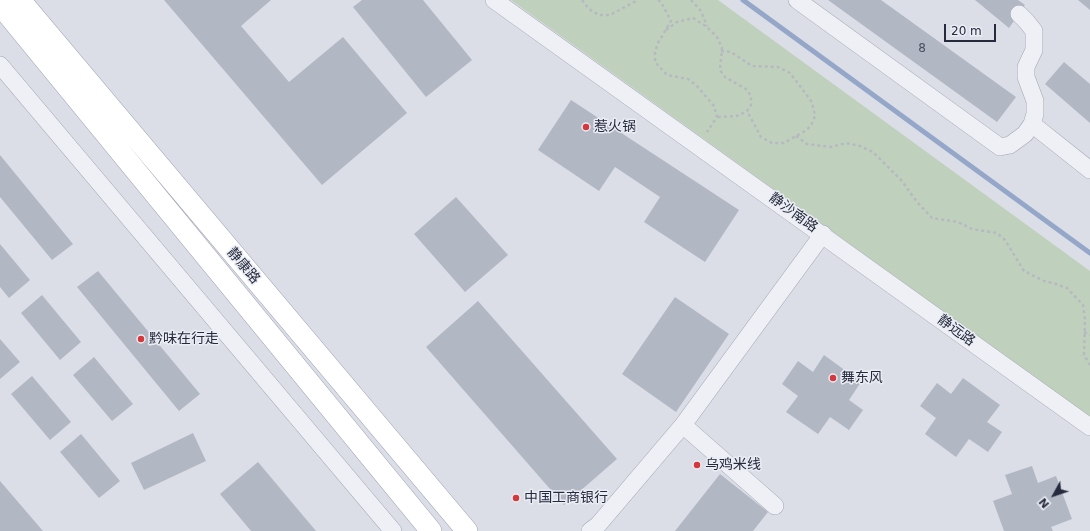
<!DOCTYPE html>
<meta charset="utf-8">
<style>
body{margin:0}
#map{position:relative;width:1090px;height:531px;overflow:hidden;background:#dbdee7;font-family:"DejaVu Sans",sans-serif}
canvas{display:block}
.north{position:absolute;left:1034px;top:475px;width:40px;height:40px;-webkit-text-stroke:3px #ebedf4;paint-order:stroke;rotate:230deg;font-size:11px;font-weight:700;line-height:16px;text-align:center;color:#252b3d}
.north::after{content:'';display:block;margin:auto;width:14px;height:18px;background:#252b3d;clip-path:polygon(50% 0,100% 100%,50% 72%,0 100%)}
.scale{position:absolute;left:944px;top:24px;width:52px;height:18px;box-sizing:border-box;border:2px solid #252b3d;border-top:0;padding-left:5px;font-size:12px;line-height:14px;white-space:nowrap;color:#252b3d;-webkit-text-stroke:3px #ebedf4;paint-order:stroke}
</style>
<div id="map">
<canvas width="1090" height="531"></canvas>
<div class="north">N</div>
<div class="scale">20 m</div>
</div>
<script>
const context = document.querySelector('canvas').getContext('2d');
context.lineJoin = 'round';
function paint(path, color) { context.fillStyle = color; context.fill(path, 'evenodd'); }
const poly = rows => new Path2D(rows.map(r => 'M' + r).join(''));
function stroke(path, color, width, dash) { context.strokeStyle = color; context.lineWidth = width; context.lineCap = dash ? 'butt' : 'round'; context.setLineDash(dash || []); context.stroke(path); }
function drawText(font, color, halo, rows, align = 'center') {
  context.font = font + ' "DejaVu Sans","Noto Sans SC",sans-serif'; context.lineWidth = 3; context.setLineDash([]); context.textBaseline = 'middle'; context.strokeStyle = halo; context.fillStyle = color; for (const [text, x, y, turn = 0] of rows) {
    context.save(); context.translate(x, y); context.rotate((+turn || 0) * Math.PI / 180); context.textAlign = isNaN(turn) ? turn : align; if (halo) context.strokeText(text, 0, 0); context.fillText(text, 0, 0); context.restore();
  }
}
paint(poly([
 [511,0,718,0,1090,271,1090,417]
]), '#bfd1bc');
stroke(poly([
 [743,0,1090,253]
]), '#94a7c9', 5);
paint(poly([
 [164,0,271,0,241,26,289,82,343,37,407,113,322,185],
 [362,0,423,0,472,60,426,97,353,7],
 [828,0,881,0,1016,97,997,122],
 [975,0,1018,0,1025,5,1009,28],
 [1078,0,1090,0,1090,10],
 [1064,62,1090,84,1090,123,1045,84],
 [571,100,739,210,705,262,644,222,660,197,615,167,599,191,538,150],
 [0,155,73,244,52,260,0,197],
 [456,197,508,255,465,292,414,234],
 [0,244,30,280,9,298,0,287],
 [98,271,200,394,179,411,77,287],
 [42,295,81,342,60,360,21,313],
 [675,297,729,334,676,412,622,374],
 [478,301,617,459,564,505,426,347],
 [0,339,20,362,0,379],
 [824,355,861,382,849,400,863,410,849,430,830,417,818,434,786,412,798,396,782,384,798,361,813,372],
 [94,357,133,404,112,421,73,375],
 [32,376,71,422,50,440,11,394],
 [963,378,1000,405,987,422,1002,432,988,452,969,439,956,457,925,434,936,418,920,406,937,383,951,394],
 [193,433,206,461,144,490,131,463],
 [81,434,120,481,99,498,60,452],
 [258,462,316,531,251,531,220,494],
 [1032,466,1038,483,1056,476,1072,519,1051,527,1053,531,1004,531,993,501,1012,494,1005,475],
 [720,474,768,512,753,531,675,531],
 [0,481,43,531,0,531]
]), '#b2b7c4');
const minor = poly([
 [494,0,1090,427],
 [797,0,1000,147,1010,145,1025,134,1032,124,1035,114,1035,101,1026,77,1026,67,1034,50,1034,31,1027,22,1019,14],
 [0,65,393,531],
 [1032,124,1090,170],
 [683,425,775,506],
 [590,531,598,525,683,425,823,234]
]);
const major = poly([
 [20,0,467,531],
 [0,5,431,531]
]);
stroke(minor, '#a1a5b1', 18);
stroke(major, '#9aa1b3', 22);
stroke(poly([
 [582,0,589,9,599,15,610,15,638,0],
 [658,0,661,2,671,21,658,43,655,52,655,62,667,75,688,79,697,86,714,106,717,117,707,132],
 [691,0,701,11,707,26],
 [666,30,677,22,693,18,707,27,717,37,722,48,720,70,725,77,746,89,751,96,751,105,747,111,737,116,717,117],
 [721,51,731,52,752,66,778,67,790,73,812,102,815,116,811,126,805,131,784,143,772,143,761,137,747,111],
 [796,136,807,144,831,147,846,143,860,146,873,152,902,181,917,202,932,218,958,222,972,229,997,233,1005,240,1024,271,1044,281,1053,283,1067,288,1083,305,1085,319,1084,355,1090,365],
 [1084,332,1090,335]
]), '#b6b9c1', 2.5, [3, 3]);
stroke(minor, '#eef0f5', 17);
stroke(major, '#fff', 21);
for (const [x, y, r, color] of [
 [586,127,4,"#d4383c"],
 [141,339,4,"#d4383c"],
 [833,378,4,"#d4383c"],
 [697,465,4,"#d4383c"],
 [516,498,4,"#d4383c"]
]) { const dot = new Path2D(); dot.arc(x, y, r, 0, 2 * Math.PI); context.fillStyle = color; context.fill(dot); stroke(dot, '#ebedf4', 1.5); }
drawText('12px', '#484e5f', null, [
 ["8",922,49]
]);
drawText('14px', '#252b3d', '#ebedf4', [
 ["惹火锅",594,127],
 ["黔味在行走",149,339],
 ["舞东风",841,378],
 ["乌鸡米线",705,465],
 ["中国工商银行",524,498]
], 'left');
drawText('14px', '#252b3d', '#ebedf4', [
 ["静沙南路",793,213,36],
 ["静康路",243,266,50],
 ["静远路",956,331,36]
]);
</script>
